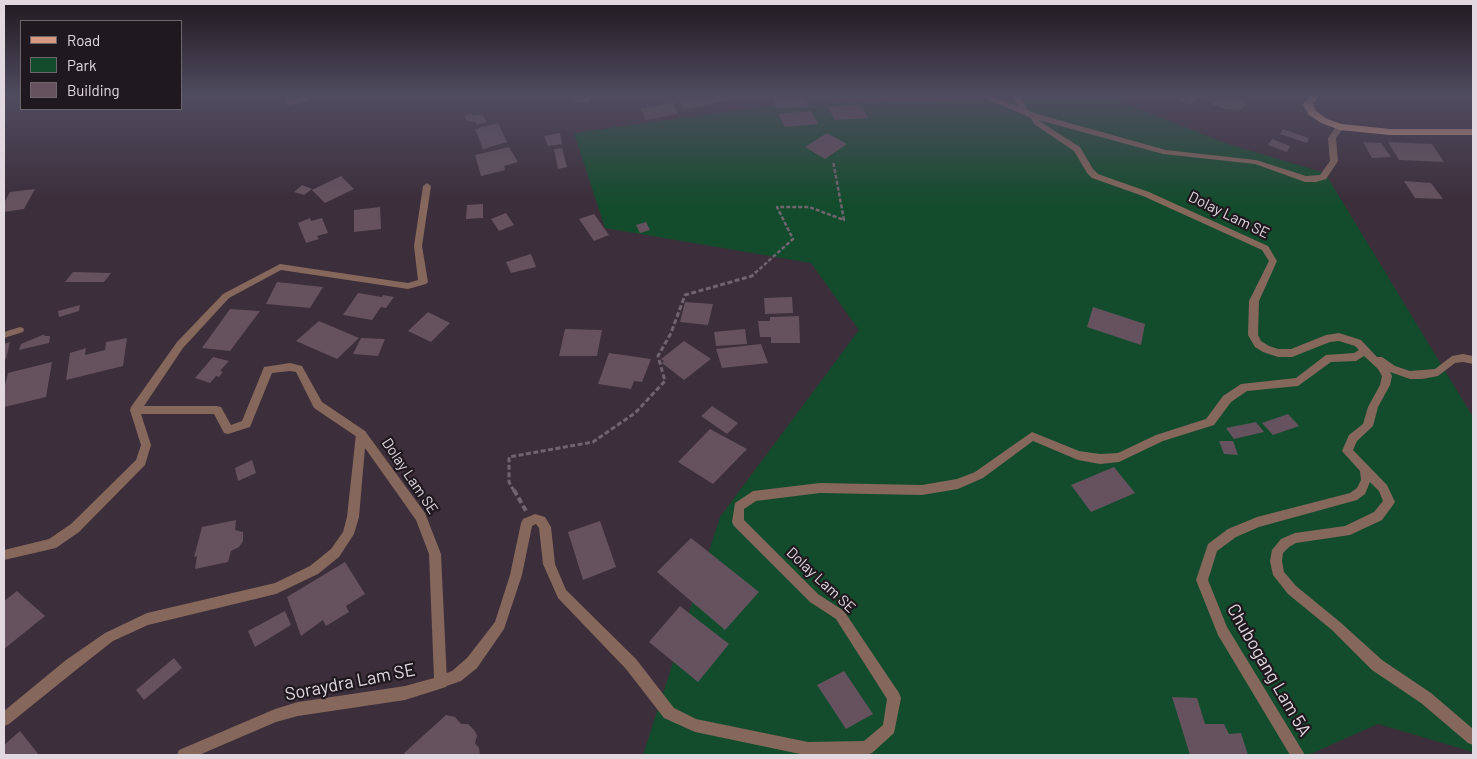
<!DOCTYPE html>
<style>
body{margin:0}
#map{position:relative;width:1477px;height:759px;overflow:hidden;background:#3c2e3a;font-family:Barlow,sans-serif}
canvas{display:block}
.frame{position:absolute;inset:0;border:5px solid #e1d8e0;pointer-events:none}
.legend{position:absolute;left:20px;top:20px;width:162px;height:90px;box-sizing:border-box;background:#1f181e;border:1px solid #6d656c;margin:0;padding:6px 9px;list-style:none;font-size:15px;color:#e1d8e0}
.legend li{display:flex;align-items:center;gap:10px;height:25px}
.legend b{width:25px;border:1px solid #6d656c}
</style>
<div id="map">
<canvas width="1477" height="759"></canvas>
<div class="frame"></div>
<ul class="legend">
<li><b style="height:6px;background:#d69a80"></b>Road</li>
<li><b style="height:14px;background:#134c2c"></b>Park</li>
<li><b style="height:14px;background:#65525e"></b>Building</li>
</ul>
</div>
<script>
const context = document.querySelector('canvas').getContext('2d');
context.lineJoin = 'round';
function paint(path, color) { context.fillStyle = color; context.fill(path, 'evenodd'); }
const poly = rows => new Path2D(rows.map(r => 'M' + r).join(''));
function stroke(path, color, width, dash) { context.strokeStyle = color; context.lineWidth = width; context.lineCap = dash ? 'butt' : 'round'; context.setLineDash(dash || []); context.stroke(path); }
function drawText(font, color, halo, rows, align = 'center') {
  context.font = font + ' Barlow,sans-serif'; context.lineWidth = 4.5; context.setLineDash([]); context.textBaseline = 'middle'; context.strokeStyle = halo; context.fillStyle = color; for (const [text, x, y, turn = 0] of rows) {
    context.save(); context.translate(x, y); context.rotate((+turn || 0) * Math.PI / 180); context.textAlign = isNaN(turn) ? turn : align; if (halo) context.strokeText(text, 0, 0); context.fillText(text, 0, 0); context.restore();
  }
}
paint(poly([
 [1111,98,1228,144,1325,173,1473,417,1473,752,1378,724,1308,755,643,755,720,517,859,330,811,263,605,228,574,133,782,104]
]), '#134c2c');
paint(poly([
 [309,96,310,101,287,106,287,100],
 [677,96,728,96,730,99,685,110],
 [772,96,805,96,809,107,776,108],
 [1171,96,1200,96,1190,105],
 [1220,96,1242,96,1246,105,1240,110,1226,109,1211,104],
 [673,103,678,114,645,120,641,108],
 [861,105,868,118,835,120,828,107],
 [811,111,818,124,785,127,778,114],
 [471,113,473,116,482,114,487,122,477,125,475,122,467,121,464,116],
 [498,123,507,142,483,149,475,129],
 [1283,129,1309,138,1307,143,1280,134],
 [560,133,562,144,548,146,544,136],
 [827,133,847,144,825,159,805,147],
 [1272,139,1290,146,1287,152,1268,145],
 [1363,142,1381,143,1391,157,1372,158],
 [1388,142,1432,144,1444,162,1399,160],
 [509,147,518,162,504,166,505,170,481,176,475,155],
 [562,148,567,167,558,169,554,149],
 [341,176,354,189,325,203,312,190],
 [1404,181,1431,183,1443,199,1415,198],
 [302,185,312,189,304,195,294,192],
 [35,189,24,209,4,212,4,203,10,192],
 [483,204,483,218,466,219,467,205],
 [380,207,381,229,354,232,354,210],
 [506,213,514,225,499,231,491,219],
 [594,214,609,235,594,241,579,219],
 [310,218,311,221,322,218,328,233,317,236,319,239,306,243,298,223],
 [646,222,650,230,640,233,636,225],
 [531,254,536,267,511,273,506,262],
 [73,272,111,273,104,282,65,282],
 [277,282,323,287,310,308,266,304],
 [358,293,382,297,383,295,394,297,386,308,381,307,372,320,343,315],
 [792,297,793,313,765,314,764,298],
 [685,302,713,304,708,325,680,322],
 [80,305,79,311,59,317,58,311],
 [1093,307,1145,324,1141,345,1087,327],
 [230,309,260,311,230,351,202,348],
 [428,312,450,323,431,342,408,331],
 [799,316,800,343,771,343,771,337,760,337,758,321,770,321,770,317],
 [319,321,359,338,337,359,296,341],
 [565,329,602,330,597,356,559,356],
 [745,329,747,344,716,346,714,332],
 [45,334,44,336,50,336,49,343,19,350,21,344],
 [127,338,123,366,66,380,70,353,86,348,85,355,105,350,106,342],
 [361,338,385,339,378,356,353,354],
 [684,341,711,359,684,380,662,363,664,361,661,359],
 [10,342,6,359,4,360,4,344],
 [761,344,768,363,722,368,716,349],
 [609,353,651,359,642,382,634,381,631,389,598,384],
 [213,357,229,361,220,371,223,372,219,377,216,376,210,383,195,378],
 [52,362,46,397,4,407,4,389,8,373],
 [712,406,738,423,727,434,701,416],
 [1288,414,1299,426,1273,435,1262,423],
 [1256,422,1264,432,1234,439,1226,428],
 [710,429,747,449,713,484,678,462],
 [1219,441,1233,441,1238,455,1224,454],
 [252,460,256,473,238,481,235,468],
 [1114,467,1135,493,1091,512,1071,485],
 [236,520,235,530,243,532,243,541,239,547,231,551,228,562,195,569,197,556,194,557,202,527],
 [600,521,616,567,583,580,568,532],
 [691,538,759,592,725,630,657,572],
 [345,562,365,594,346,606,349,612,326,626,323,620,301,636,287,597],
 [17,591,45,616,4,649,4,601],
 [680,606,729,644,698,682,649,642],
 [285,611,291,625,255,647,248,631],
 [174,658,182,668,144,700,136,690],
 [844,671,873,714,846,729,817,685],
 [1172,697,1197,698,1205,724,1224,724,1229,734,1241,733,1248,755,1190,755],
 [446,715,455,717,461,724,468,724,475,731,477,736,475,743,479,748,480,755,405,755,404,753],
 [20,731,39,755,4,755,4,745]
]), '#65525e');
stroke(poly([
 [755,273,793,239,777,207,809,207,844,220,833,161]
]), '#70646e', 2.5, [4, 2]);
stroke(poly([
 [514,491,509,482,509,457,593,442,635,413,665,381,658,356,671,333,685,295,752,276,756,272]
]), '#70646e', 3, [5, 2.5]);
stroke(poly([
 [514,490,526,511]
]), '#70646e', 4, [6, 3]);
paint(poly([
 [20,327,23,328,24,330,23,332,4,338,4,332,20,327]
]), '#85675b');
paint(poly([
 [569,96,581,98,595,96,588,102,577,102,569,96],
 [1012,96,1019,96,1029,111,1028,113,1022,113,1012,96],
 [1031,114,1037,114,1040,121,1053,130,1080,147,1093,169,1098,174,1149,192,1268,246,1277,261,1259,301,1258,335,1261,341,1269,346,1278,349,1291,349,1326,335,1339,333,1361,340,1377,357,1382,357,1395,366,1410,371,1435,369,1452,356,1463,354,1473,356,1473,364,1463,362,1455,363,1438,376,1422,379,1410,379,1390,372,1392,376,1390,385,1378,407,1373,426,1357,441,1353,450,1387,485,1395,502,1393,505,1382,520,1350,535,1296,543,1289,547,1283,553,1282,561,1284,572,1296,586,1340,622,1382,660,1431,693,1473,729,1473,745,1468,743,1421,703,1372,670,1332,630,1288,594,1273,575,1270,561,1272,550,1281,539,1295,533,1345,526,1374,512,1383,501,1379,491,1370,482,1365,494,1357,500,1259,527,1236,537,1217,551,1208,580,1227,627,1305,755,1290,755,1218,635,1196,580,1208,544,1228,529,1257,517,1350,493,1357,488,1361,480,1360,471,1342,451,1349,435,1363,424,1368,407,1380,385,1382,376,1378,369,1364,356,1356,361,1331,362,1298,386,1247,391,1231,402,1214,425,1163,441,1119,462,1100,464,1078,460,1033,441,983,478,958,489,922,495,820,493,756,501,744,509,744,520,818,594,844,611,899,693,901,698,894,733,872,753,867,755,805,755,695,732,664,718,626,669,558,598,543,564,539,528,536,524,532,526,522,575,504,629,477,668,461,681,441,688,436,687,435,682,436,677,452,671,467,658,495,622,510,575,521,523,523,519,535,514,545,517,551,527,555,564,566,590,636,659,674,708,696,719,808,742,864,741,883,725,887,699,836,619,810,602,734,526,732,522,735,503,753,491,820,483,922,485,957,479,975,472,1032,432,1079,451,1100,454,1118,453,1156,435,1206,419,1223,396,1241,384,1296,378,1326,355,1354,353,1359,350,1355,346,1339,341,1330,342,1292,357,1278,357,1263,352,1255,347,1248,335,1249,301,1269,261,1262,250,1143,196,1092,178,1087,173,1074,151,1034,124,1030,116,1031,114],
 [427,183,431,186,422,246,428,282,426,284,408,289,281,270,229,298,183,348,144,406,217,406,221,407,231,425,242,421,264,367,290,363,302,366,322,402,365,431,366,434,365,437,361,438,357,437,314,408,296,372,290,371,272,373,250,427,228,434,224,433,214,414,141,414,151,445,145,465,79,532,56,548,4,560,4,550,49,539,71,524,136,460,141,445,130,410,131,407,177,342,223,294,280,264,408,283,418,280,414,246,423,186,427,183]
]), '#85675b');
paint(poly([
 [981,96,991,96,1037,114,1166,150,1256,160,1306,176,1320,175,1330,161,1328,138,1337,125,1343,125,1344,127,1336,138,1338,161,1326,179,1316,182,1305,182,1255,164,1163,154,1031,118,981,96],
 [361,430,365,431,425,513,441,554,447,682,446,687,405,700,298,716,276,722,199,755,177,755,179,750,275,709,298,702,405,686,434,678,429,554,416,520,365,448,359,517,354,534,339,557,318,574,276,594,148,625,113,641,76,670,9,724,4,726,4,711,66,660,105,633,147,613,275,583,310,566,331,549,343,532,347,517,356,434,357,431,361,430]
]), '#85675b');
paint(poly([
 [1309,96,1318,96,1313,105,1316,111,1327,119,1342,124,1390,129,1473,129,1473,135,1390,135,1340,130,1321,123,1309,115,1303,105,1309,96]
]), '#d69a80');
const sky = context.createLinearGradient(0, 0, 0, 203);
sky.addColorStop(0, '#211920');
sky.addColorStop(0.47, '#504c60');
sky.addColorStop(1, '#504c6000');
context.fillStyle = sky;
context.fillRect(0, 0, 1477, 203);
drawText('15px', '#e1d8e0', '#1f181e', [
 ["Dolay Lam SE",1229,215,26],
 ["Dolay Lam SE",410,476,56],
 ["Dolay Lam SE",821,580,43]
]);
drawText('18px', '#e1d8e0', '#1f181e', [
 ["Chubogang Lam 5A",1269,670,60],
 ["Soraydra Lam SE",350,682,-11]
]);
</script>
